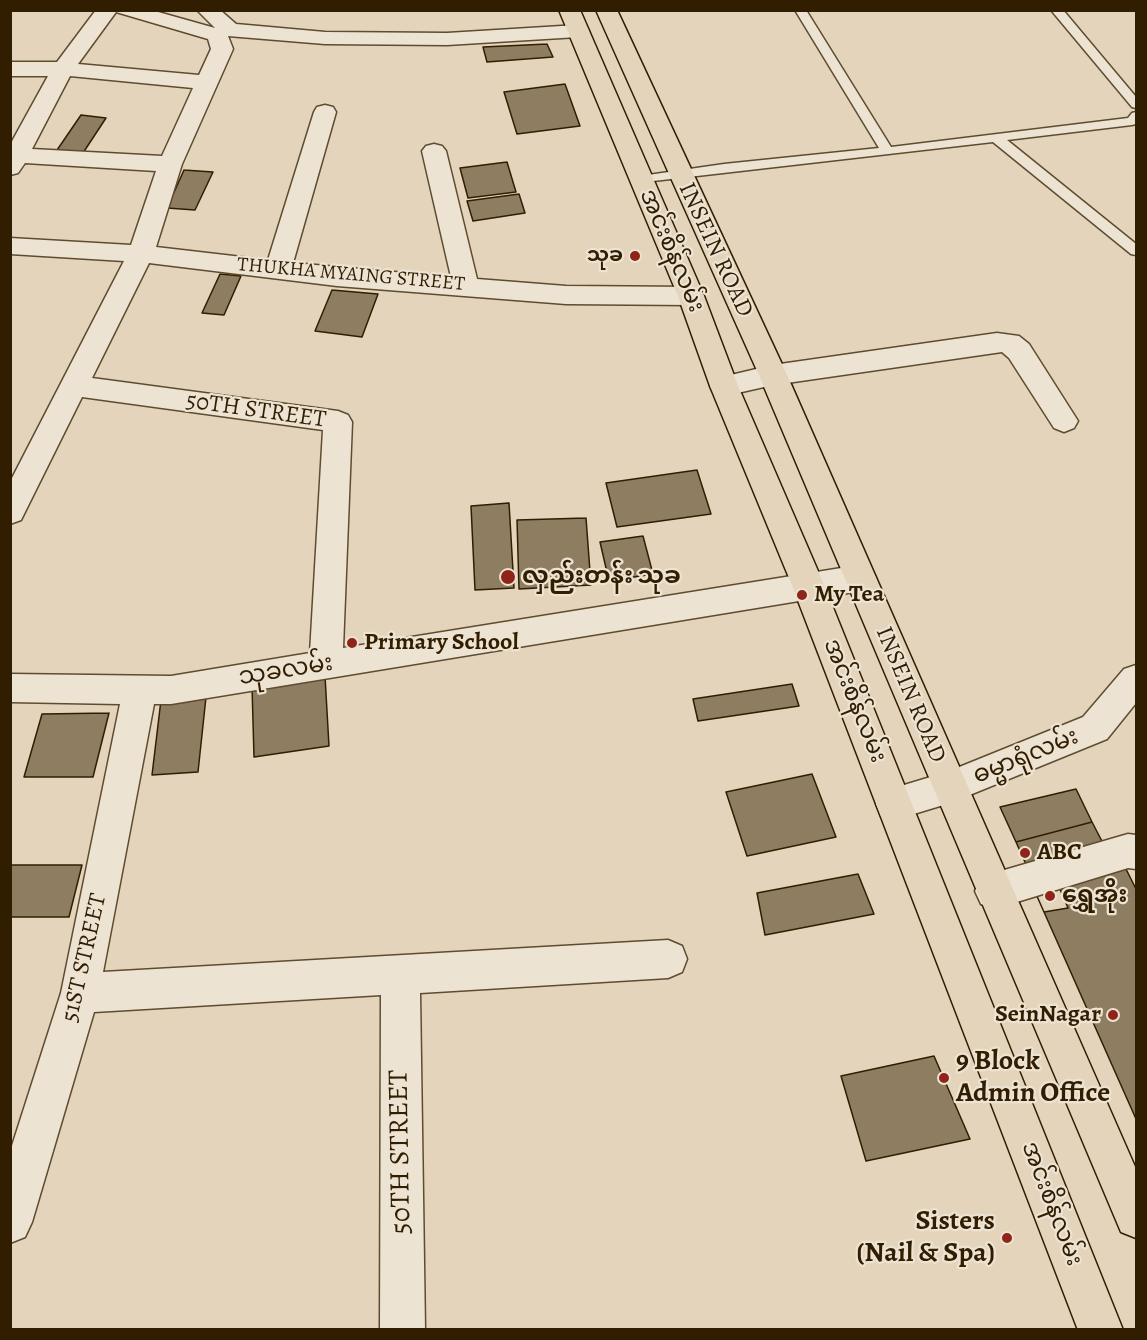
<!DOCTYPE html>
<meta charset="utf-8">
<style>
body{margin:0}
#map{position:relative;width:1147px;height:1340px;overflow:hidden;background:#e3d4bb;font-family:Alegreya,serif}
canvas{display:block}
.frame{position:absolute;inset:0;border:12px solid #311e00;pointer-events:none}
</style>
<div id="map">
<canvas width="1147" height="1340"></canvas>
<div class="frame"></div>
</div>
<script>
const context = document.querySelector('canvas').getContext('2d');
context.lineJoin = 'round';
function paint(path, color) { context.fillStyle = color; context.fill(path, 'evenodd'); }
const poly = rows => new Path2D(rows.map(r => 'M' + r).join(''));
function stroke(path, color, width, dash) { context.strokeStyle = color; context.lineWidth = width; context.lineCap = dash ? 'butt' : 'round'; context.setLineDash(dash || []); context.stroke(path); }
function drawText(font, color, halo, rows, align = 'center') {
  context.font = font + ' Alegreya,"Noto Sans Myanmar",serif'; context.lineWidth = 4.5; context.setLineDash([]); context.textBaseline = 'middle'; context.strokeStyle = halo; context.fillStyle = color; for (const [text, x, y, turn = 0] of rows) {
    context.save(); context.translate(x, y); context.rotate((+turn || 0) * Math.PI / 180); context.textAlign = isNaN(turn) ? turn : align; if (halo) context.strokeText(text, 0, 0); context.fillText(text, 0, 0); context.restore();
  }
}
const building = poly([
 [547,44,553,57,487,62,483,47,547,44],
 [565,84,580,126,517,134,504,92,565,84],
 [81,115,106,118,81,156,55,153,81,115],
 [507,162,516,192,468,198,460,168,507,162],
 [184,170,213,172,195,210,167,208,184,170],
 [519,194,525,213,473,221,467,201,519,194],
 [220,274,241,276,224,315,202,313,220,274],
 [332,290,378,294,362,337,315,331,332,290],
 [697,470,711,514,617,527,606,483,697,470],
 [509,503,514,588,475,590,471,506,509,503],
 [586,518,591,585,519,589,517,520,586,518],
 [643,536,653,574,609,581,600,542,643,536],
 [325,676,329,746,254,757,252,686,325,676],
 [792,684,799,706,698,721,693,699,792,684],
 [206,697,198,772,152,775,161,700,206,697],
 [109,713,93,777,24,777,42,714,109,713],
 [812,774,836,837,747,856,726,792,812,774],
 [1076,789,1092,822,1016,842,1000,807,1076,789],
 [1092,822,1106,849,1029,871,1016,842,1092,822],
 [10,865,82,865,69,917,10,917,10,865],
 [1125,867,1136,889,1136,1119,1032,885,1125,867],
 [858,874,874,914,765,935,757,893,858,874],
 [1056,880,1068,908,1044,912,1032,885,1056,880],
 [934,1056,970,1139,866,1161,841,1076,934,1056]
]);
paint(building, '#8e7d61');
stroke(building, '#311e00', 1.5);
const service = poly([
 [795,10,806,10,891,147,1128,118,1132,113,1136,112,1136,124,1132,125,1007,140,1136,244,1136,255,1131,254,993,142,636,183,634,180,636,177,641,176,724,164,879,148,795,10],
 [1051,10,1063,10,1136,97,1136,108,1132,107,1051,10]
]);
const minor = poly([
 [96,10,151,10,215,28,197,10,220,10,236,24,325,32,447,33,578,25,586,26,589,31,586,36,578,37,447,45,325,44,228,36,233,49,182,164,156,247,268,260,314,112,317,107,325,105,333,107,336,112,293,263,451,277,422,151,426,146,434,144,442,146,446,151,477,279,566,286,691,287,700,290,704,296,700,302,691,305,566,304,337,286,149,263,92,378,338,411,348,415,352,422,343,648,860,565,871,569,876,578,871,587,860,591,171,704,154,704,103,972,668,940,682,946,687,959,682,972,668,978,420,993,425,1330,380,1330,381,995,94,1012,32,1222,25,1237,10,1243,10,1152,61,993,120,704,10,702,10,674,171,676,310,653,323,430,82,397,21,520,10,524,10,482,124,261,10,254,10,238,131,245,156,171,25,163,18,173,10,175,10,145,48,76,10,76,10,62,57,62,96,10],
 [116,12,208,39,211,49,199,75,78,64,116,12],
 [70,76,193,88,162,156,32,149,70,76],
 [997,333,1019,336,1029,344,1078,421,1074,428,1064,432,1054,428,1009,358,1002,352,773,385,724,396,714,393,710,386,714,379,773,365,997,333],
 [1136,665,1136,703,1107,739,950,803,894,820,881,816,876,804,881,792,947,772,1083,717,1124,669,1136,665],
 [1128,834,1136,835,1136,869,1128,868,994,909,981,904,975,891,981,878,994,873,1128,834]
]);
const primary = poly([
 [559,10,580,10,704,296,738,386,824,585,1123,1330,1078,1330,792,585,710,386,678,296,559,10],
 [596,10,617,10,787,375,1136,1169,1136,1238,1121,1232,759,375,596,10]
]);
stroke(service, '#5e4c2f', 3);
stroke(minor, '#5e4c2f', 3);
stroke(primary, '#311e00', 3);
paint(service, '#ede3d3');
paint(minor, '#ede3d3');
paint(primary, '#e3d4bb');
for (const [x, y, r, color] of [
 [635,256,6,"#8f2418"],
 [508,577,8,"#8f2418"],
 [802,595,6,"#8f2418"],
 [352,643,6,"#8f2418"],
 [1025,853,6,"#8f2418"],
 [1050,896,6,"#8f2418"],
 [1113,1015,6,"#8f2418"],
 [944,1078,6,"#8f2418"],
 [1007,1238,6,"#8f2418"]
]) { const dot = new Path2D(); dot.arc(x, y, r, 0, 2 * Math.PI); context.fillStyle = color; context.fill(dot); stroke(dot, '#ede3d3', 2); }
drawText('bold 20px', '#311e00', '#ede3d3', [
 ["သုခ",623,256]
], 'right');
drawText('20px', '#311e00', '#ede3d3', [
 ["THUKHA MYAING STREET",351,275,5]
]);
drawText('24px', '#311e00', '#ede3d3', [
 ["INSEIN ROAD",715,250,65],
 ["အင်းစိန်လမ်း",671,251,67],
 ["50TH STREET",256,411,8],
 ["သုခလမ်း",286,671,-9],
 ["INSEIN ROAD",910,695,67],
 ["အင်းစိန်လမ်း",854,701,68],
 ["ဓမ္မာရုံလမ်း",1026,757,-22],
 ["51ST STREET",85,958,-77],
 ["အင်းစိန်လမ်း",1051,1204,69]
]);
drawText('bold 24px', '#311e00', '#ede3d3', [
 ["လှည်းတန်း သုခ",522,577],
 ["My Tea",814,595],
 ["Primary School",364,643],
 ["ABC",1037,853],
 ["ရွှေအိုး",1062,896],
 ["SeinNagar",1101,1015,"right"]
], 'left');
drawText('bold 28px', '#311e00', '#ede3d3', [
 ["9 Block",956,1062],
 ["Admin Office",956,1094],
 ["Sisters",995,1222,"right"],
 ["(Nail & Spa)",995,1254,"right"]
], 'left');
drawText('28px', '#311e00', '#ede3d3', [
 ["50TH STREET",401,1152,-91]
]);
</script>
